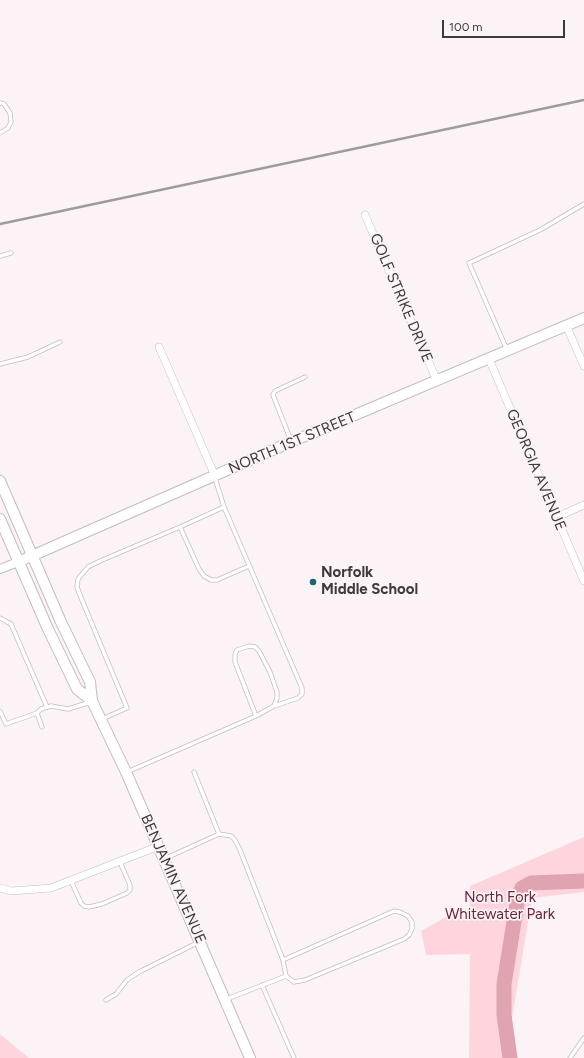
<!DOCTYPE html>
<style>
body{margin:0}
#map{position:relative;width:584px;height:1058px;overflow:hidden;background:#fbf3f5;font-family:Figtree,sans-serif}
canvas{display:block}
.scale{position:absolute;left:442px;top:20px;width:123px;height:18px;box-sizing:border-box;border:2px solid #3d3a3b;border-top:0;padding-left:5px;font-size:12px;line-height:14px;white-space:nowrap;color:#3d3a3b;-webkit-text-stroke:3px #fbf3f5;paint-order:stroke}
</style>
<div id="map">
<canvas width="584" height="1058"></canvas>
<div class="scale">100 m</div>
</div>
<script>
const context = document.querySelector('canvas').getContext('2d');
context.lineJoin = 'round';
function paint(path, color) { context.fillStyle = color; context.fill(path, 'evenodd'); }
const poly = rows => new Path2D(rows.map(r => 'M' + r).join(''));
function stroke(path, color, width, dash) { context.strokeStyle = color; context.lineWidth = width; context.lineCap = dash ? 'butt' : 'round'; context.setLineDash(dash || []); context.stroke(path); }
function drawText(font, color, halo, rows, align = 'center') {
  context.font = font + ' Figtree,sans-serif'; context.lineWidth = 3.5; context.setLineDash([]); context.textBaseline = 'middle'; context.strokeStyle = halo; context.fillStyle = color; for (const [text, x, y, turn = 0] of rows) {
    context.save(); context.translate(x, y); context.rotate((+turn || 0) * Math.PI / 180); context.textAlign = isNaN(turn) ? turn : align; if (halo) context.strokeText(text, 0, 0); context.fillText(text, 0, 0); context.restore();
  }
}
paint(poly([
 [584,837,584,892,532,898,511,1024,517,1058,469,1058,470,954,426,955,421,931,460,909,470,911,470,886],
 [0,1034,29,1058,0,1058]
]), '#fed5dd');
stroke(poly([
 [510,1058,504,1015,504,984,518,897,522,888,531,883,584,881]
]), '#e0a3b0', 15);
const service = poly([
 [0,103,4,104,10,113,11,122,8,128,0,133],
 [0,256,11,253],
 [507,350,469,263,540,230,584,204],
 [0,364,28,357,60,342],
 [291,441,273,395,275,391,305,377],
 [215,478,224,507,302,688,302,694,298,698,274,706],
 [180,527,199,569,204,576,211,580,217,580,249,566],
 [0,618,11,624,47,707],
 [249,646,255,647,259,651,270,672,277,692,277,698,274,706,256,716,235,662,235,654,237,650,249,646],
 [0,711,6,724,37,713],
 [102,719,127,708,82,600,77,587,78,579,88,567,100,561,180,527,224,507],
 [42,727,37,713,41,709,51,706,68,709,91,702],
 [127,772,256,716],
 [194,772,219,834],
 [164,859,219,834,231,836,235,840,240,850,283,960,286,976,227,999],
 [71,881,81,903,84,906,89,907,102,904,127,893,130,890,130,885,120,862],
 [283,960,394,911,400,912,408,916,412,922,412,929,409,935,404,939,305,980,294,982,286,976],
 [262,985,294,1058],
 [106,1000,116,994,127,980,139,972,199,942],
 [570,1058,584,1038]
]);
const minor = poly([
 [365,215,437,381],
 [566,325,584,366],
 [159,347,215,476],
 [489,359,584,581],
 [557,517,584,505],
 [0,888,11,891,51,888,159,846]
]);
const tertiary = poly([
 [0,569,18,562]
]);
const secondary = poly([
 [0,481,61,622,90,682,92,701,126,772,250,1058],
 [0,519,48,629,77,689,92,701],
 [18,562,291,442,584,318]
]);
stroke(service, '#c4bcbe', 5);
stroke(minor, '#c4bcbe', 8);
stroke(tertiary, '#c4bcbe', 10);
stroke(secondary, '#c4bcbe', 12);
stroke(service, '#fff', 3.5);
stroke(minor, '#fff', 7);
stroke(tertiary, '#fff', 8);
stroke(secondary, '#fff', 10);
stroke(poly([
 [0,224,584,100]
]), '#a09a9c', 2.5);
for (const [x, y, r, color] of [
 [313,582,4,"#1d6573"]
]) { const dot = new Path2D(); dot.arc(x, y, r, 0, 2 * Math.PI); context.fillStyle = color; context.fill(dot); stroke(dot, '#fbf3f5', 1.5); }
drawText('15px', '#3d3a3b', '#fbf3f5', [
 ["GOLF STRIKE DRIVE",401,298,67],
 ["NORTH 1ST STREET",292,443,-23],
 ["GEORGIA AVENUE",536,470,67],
 ["BENJAMIN AVENUE",173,879,66]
]);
drawText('bold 15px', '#3d3a3b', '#fbf3f5', [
 ["Norfolk",321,573],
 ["Middle School",321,590]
], 'left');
drawText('15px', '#6e263c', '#fbf3f5', [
 ["North Fork",500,898],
 ["Whitewater Park",500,915]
]);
</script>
